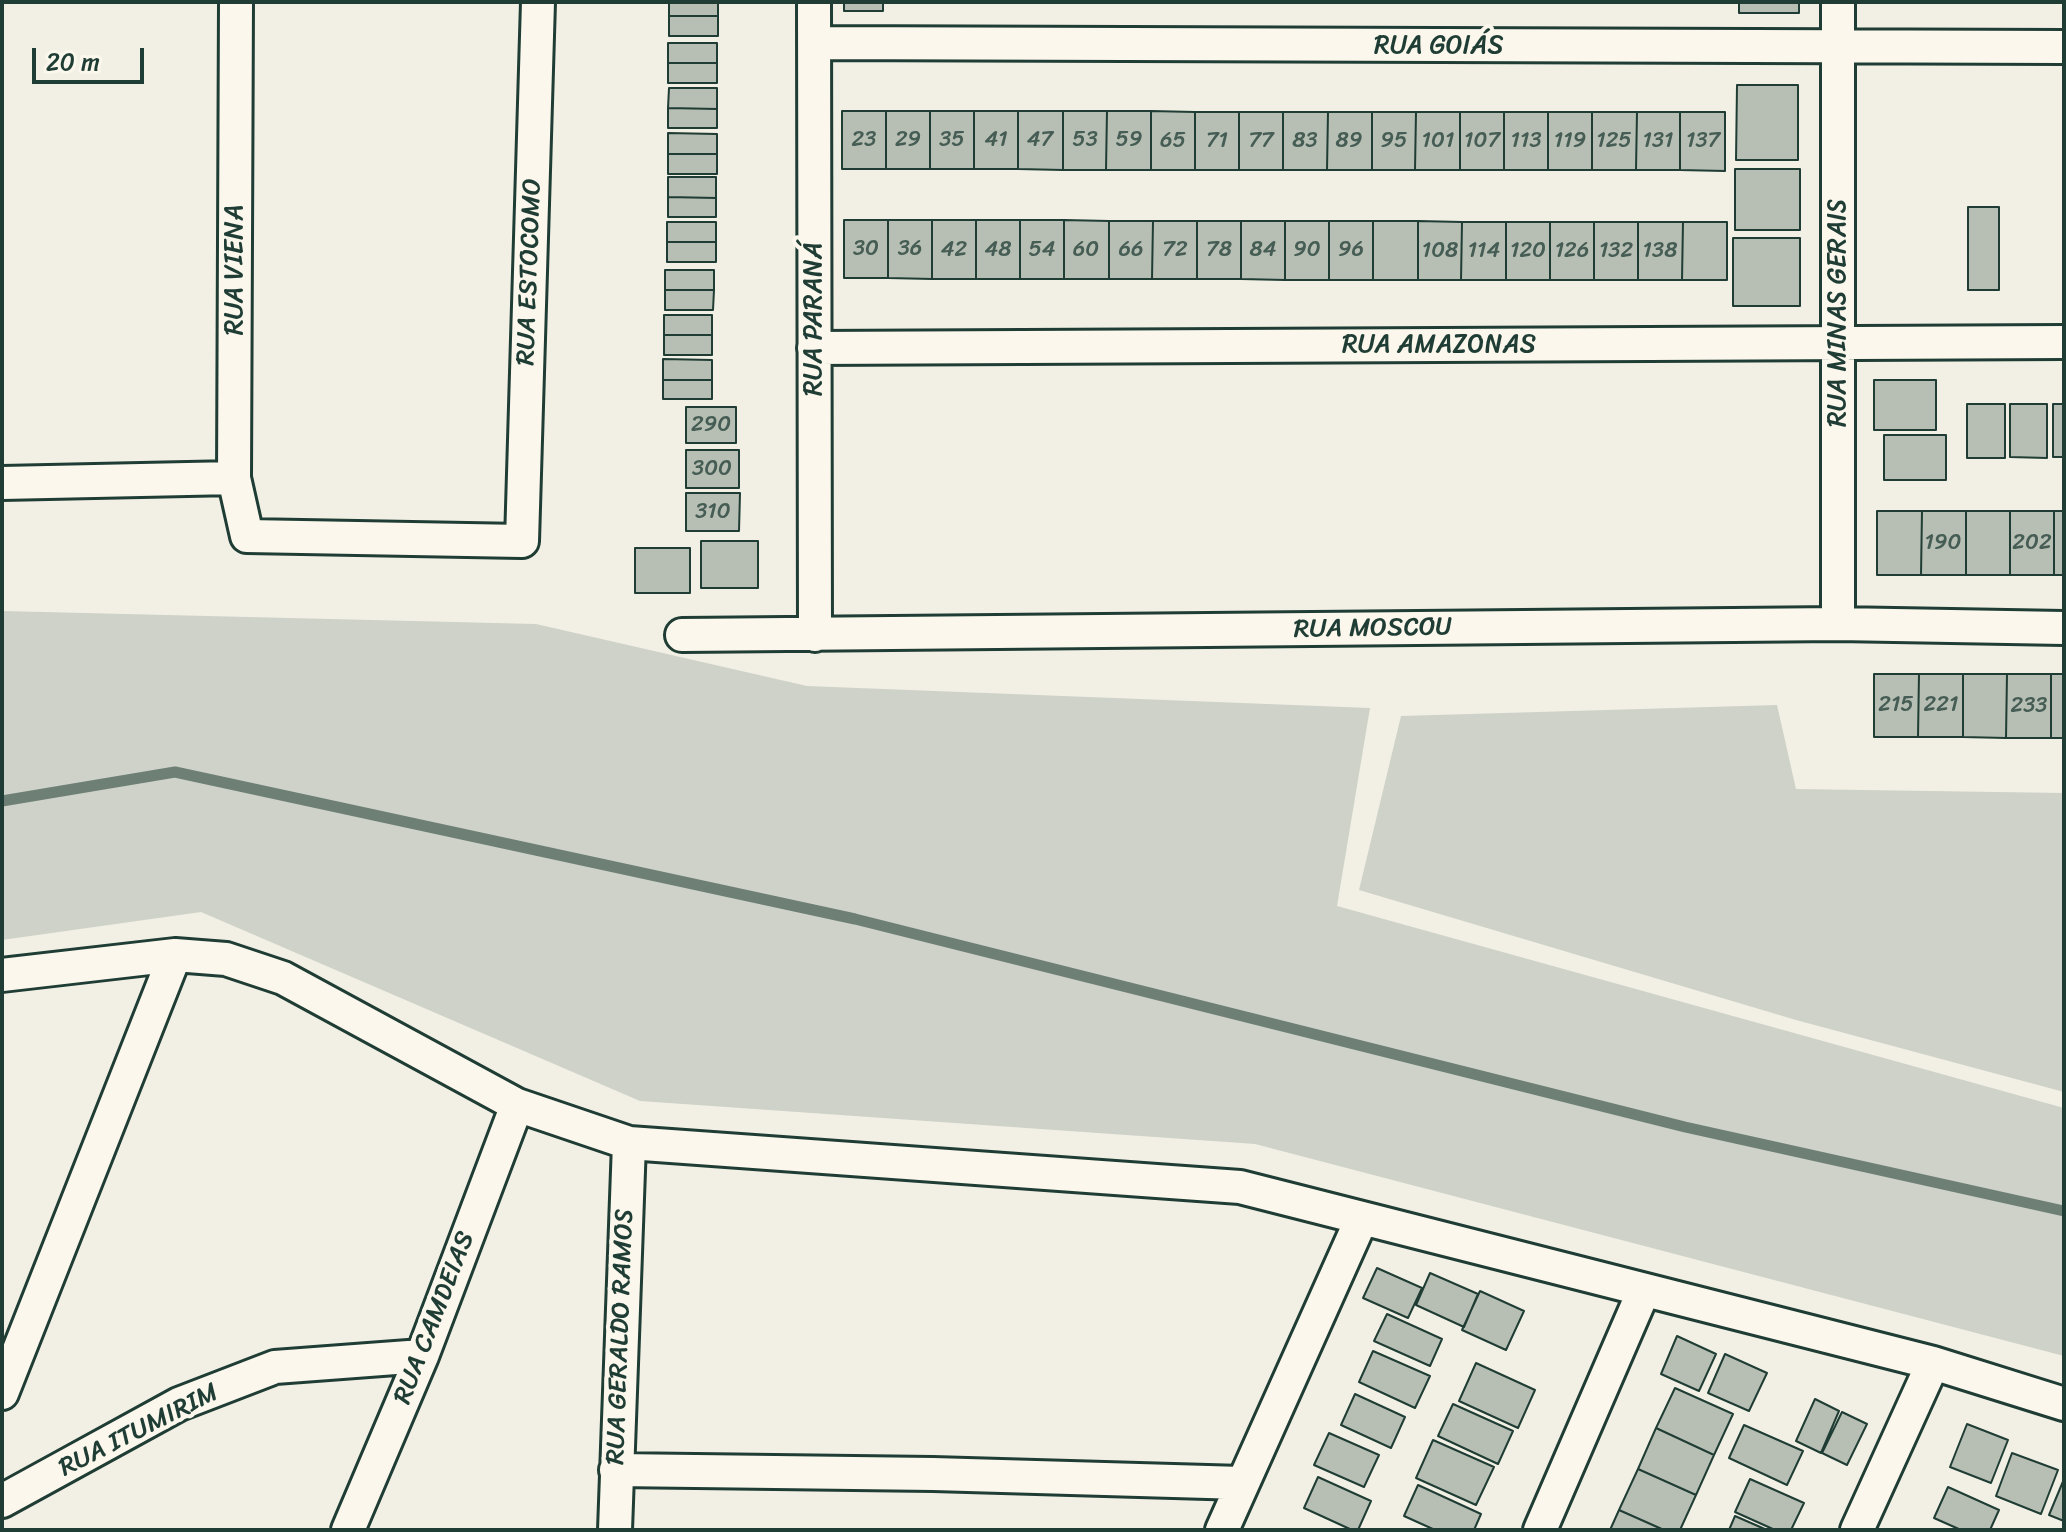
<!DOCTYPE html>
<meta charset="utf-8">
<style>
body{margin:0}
#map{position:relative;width:2066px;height:1532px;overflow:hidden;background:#f2f0e5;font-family:Sriracha,sans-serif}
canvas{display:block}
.frame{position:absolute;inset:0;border:4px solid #1f3d34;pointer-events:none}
.scale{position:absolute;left:32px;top:48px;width:112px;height:36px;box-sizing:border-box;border:4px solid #1f3d34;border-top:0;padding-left:10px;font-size:24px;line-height:28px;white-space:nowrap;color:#1f3d34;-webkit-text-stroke:6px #fbf7ec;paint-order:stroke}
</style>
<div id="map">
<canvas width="2066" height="1532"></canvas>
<div class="frame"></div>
<div class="scale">20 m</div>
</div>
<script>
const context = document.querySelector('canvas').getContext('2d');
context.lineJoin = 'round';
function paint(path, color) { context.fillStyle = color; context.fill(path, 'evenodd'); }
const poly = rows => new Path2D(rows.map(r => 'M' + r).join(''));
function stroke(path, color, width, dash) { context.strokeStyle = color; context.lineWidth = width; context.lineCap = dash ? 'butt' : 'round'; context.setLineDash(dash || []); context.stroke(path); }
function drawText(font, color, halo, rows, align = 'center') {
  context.font = font + ' Sriracha,sans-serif'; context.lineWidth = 8; context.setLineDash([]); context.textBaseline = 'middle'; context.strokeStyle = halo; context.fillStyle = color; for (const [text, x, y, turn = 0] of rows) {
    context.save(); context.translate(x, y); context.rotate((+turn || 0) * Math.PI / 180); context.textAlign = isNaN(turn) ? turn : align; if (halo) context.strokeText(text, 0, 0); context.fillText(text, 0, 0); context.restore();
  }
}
paint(poly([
 [2,611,536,624,807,686,1370,708,1337,906,2064,1108,2064,1356,1255,1144,640,1101,201,912,2,940],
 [1777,705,1796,789,2064,793,2064,1092,1796,1020,1359,890,1401,716]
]), '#cfd2c8');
stroke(poly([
 [2,801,175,772,855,919,1685,1127,2064,1211]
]), '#6e7f75', 11);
const building = poly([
 [669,2,718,2,718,16,669,16,669,2],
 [844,2,883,2,883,11,844,11,844,2],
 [1739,2,1799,2,1799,13,1739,13,1739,2],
 [669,16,718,16,718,36,669,36,669,16],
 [668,43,717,43,717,63,668,63,668,43],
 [668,63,717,63,717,83,668,83,668,63],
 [1737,85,1798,85,1798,160,1736,160,1737,85],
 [669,88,717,88,717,109,668,108,669,88],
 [668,108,717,109,717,128,668,128,668,108],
 [842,111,886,111,886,169,842,169,842,111],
 [886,111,930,111,930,169,886,169,886,111],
 [930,111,974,111,974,169,930,169,930,111],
 [974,111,1018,111,1018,169,974,169,974,111],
 [1018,111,1063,111,1063,170,1018,169,1018,111],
 [1063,111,1107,111,1106,170,1063,170,1063,111],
 [1107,111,1151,111,1151,170,1106,170,1107,111],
 [1151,111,1195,112,1195,170,1151,170,1151,111],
 [1195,112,1239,112,1239,170,1195,170,1195,112],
 [1239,112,1283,112,1283,170,1239,170,1239,112],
 [1283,112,1328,112,1327,170,1283,170,1283,112],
 [1328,112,1372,112,1372,170,1327,170,1328,112],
 [1372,112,1416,112,1415,170,1372,170,1372,112],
 [1416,112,1460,112,1460,170,1415,170,1416,112],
 [1460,112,1504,112,1504,170,1460,170,1460,112],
 [1504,112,1548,112,1548,170,1504,170,1504,112],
 [1548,112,1592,112,1592,170,1548,170,1548,112],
 [1592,112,1637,112,1636,170,1592,170,1592,112],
 [1637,112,1680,112,1680,170,1636,170,1637,112],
 [1680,112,1725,112,1725,171,1680,170,1680,112],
 [668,133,717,134,717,154,668,154,668,133],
 [668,154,717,154,717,174,668,174,668,154],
 [1735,169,1800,169,1800,230,1735,230,1735,169],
 [668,177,716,177,716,198,668,197,668,177],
 [668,197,716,198,716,217,668,217,668,197],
 [1968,207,1999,207,1999,290,1968,290,1968,207],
 [844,220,888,220,888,278,844,278,844,220],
 [888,220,932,220,932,279,888,278,888,220],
 [932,220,976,220,976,279,932,279,932,220],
 [976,220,1020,220,1020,279,976,279,976,220],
 [1020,220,1064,220,1064,279,1020,279,1020,220],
 [1064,220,1109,221,1109,279,1064,279,1064,220],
 [1109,221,1153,221,1152,279,1109,279,1109,221],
 [1153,221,1197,221,1197,279,1152,279,1153,221],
 [1197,221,1241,221,1241,279,1197,279,1197,221],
 [1241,221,1285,221,1285,280,1241,279,1241,221],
 [1285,221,1329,221,1329,280,1285,280,1285,221],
 [1329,221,1373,221,1373,280,1329,280,1329,221],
 [1373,221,1418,221,1418,280,1373,280,1373,221],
 [1418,221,1462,222,1461,280,1418,280,1418,221],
 [667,222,716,222,716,242,667,242,667,222],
 [1462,222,1506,222,1506,280,1461,280,1462,222],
 [1506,222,1550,222,1550,280,1506,280,1506,222],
 [1550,222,1594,222,1594,280,1550,280,1550,222],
 [1594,222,1638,222,1638,280,1594,280,1594,222],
 [1638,222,1683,222,1682,280,1638,280,1638,222],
 [1683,222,1727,222,1727,280,1682,280,1683,222],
 [1733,238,1800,238,1800,306,1733,306,1733,238],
 [667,242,716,242,716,262,667,262,667,242],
 [665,270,714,270,714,290,665,290,665,270],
 [665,290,714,290,713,310,665,310,665,290],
 [664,315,712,315,712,335,664,335,664,315],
 [664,335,712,335,712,355,664,355,664,335],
 [663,359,712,360,712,380,663,380,663,359],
 [663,380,712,380,712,399,663,399,663,380],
 [1874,380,1936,380,1936,430,1874,430,1874,380],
 [1967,404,2005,404,2005,458,1967,458,1967,404],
 [2010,404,2047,404,2047,458,2010,457,2010,404],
 [2053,404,2064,404,2064,457,2053,457,2053,404],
 [686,407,736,407,736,443,686,443,686,407],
 [1884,435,1946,435,1946,480,1884,480,1884,435],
 [686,450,739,450,739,488,686,488,686,450],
 [686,493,740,493,739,531,686,531,686,493],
 [1877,511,1922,511,1921,575,1877,575,1877,511],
 [1922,511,1966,511,1966,575,1921,575,1922,511],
 [1966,511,2010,511,2010,575,1966,575,1966,511],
 [2010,511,2054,511,2054,575,2010,575,2010,511],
 [2054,511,2064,511,2064,575,2054,575,2054,511],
 [701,541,758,541,758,588,701,588,701,541],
 [635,548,690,548,690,593,635,593,635,548],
 [1874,674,1919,674,1918,737,1874,737,1874,674],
 [1919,674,1963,674,1963,737,1918,737,1919,674],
 [1963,674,2007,674,2006,738,1963,737,1963,674],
 [2007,674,2051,674,2051,738,2006,738,2007,674],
 [2051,674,2064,674,2064,738,2051,738,2051,674],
 [1377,1268,1422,1288,1408,1318,1363,1298,1377,1268],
 [1430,1273,1478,1294,1464,1327,1416,1305,1430,1273],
 [1480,1291,1524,1311,1506,1350,1462,1330,1480,1291],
 [1387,1314,1442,1339,1430,1366,1374,1341,1387,1314],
 [1677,1336,1716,1354,1699,1391,1661,1374,1677,1336],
 [1373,1351,1430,1376,1415,1408,1359,1382,1373,1351],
 [1725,1354,1767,1373,1749,1411,1708,1393,1725,1354],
 [1476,1363,1535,1390,1518,1428,1459,1401,1476,1363],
 [1675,1388,1733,1414,1714,1455,1656,1428,1675,1388],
 [1355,1394,1405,1417,1391,1448,1341,1425,1355,1394],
 [1815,1399,1839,1411,1821,1453,1796,1441,1815,1399],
 [1453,1404,1513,1431,1498,1464,1438,1436,1453,1404],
 [1842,1412,1867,1424,1847,1465,1822,1453,1842,1412],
 [1967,1424,2008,1440,1991,1483,1950,1467,1967,1424],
 [1744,1425,1803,1451,1787,1485,1729,1458,1744,1425],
 [1656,1428,1714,1455,1696,1495,1638,1469,1656,1428],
 [1329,1433,1379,1455,1364,1487,1314,1465,1329,1433],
 [1433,1440,1494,1467,1476,1505,1416,1478,1433,1440],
 [2012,1453,2058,1470,2041,1514,1996,1496,2012,1453],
 [1638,1469,1696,1495,1680,1530,1664,1530,1619,1510,1638,1469],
 [1318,1477,1371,1501,1358,1530,1352,1530,1304,1508,1318,1477],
 [1750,1479,1804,1503,1791,1530,1775,1530,1735,1512,1750,1479],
 [2064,1479,2064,1521,2049,1515,2064,1479],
 [1418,1485,1481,1514,1474,1530,1435,1530,1404,1516,1418,1485],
 [1948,1487,1999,1510,1990,1530,1961,1530,1934,1518,1948,1487],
 [1619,1510,1664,1530,1610,1530,1619,1510],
 [1735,1516,1767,1530,1729,1530,1735,1516]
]);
paint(building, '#b7beb3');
stroke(building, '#1f3d34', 2);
const minor = poly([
 [236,2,234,478,247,536,522,541,538,2],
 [814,2,815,635],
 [814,43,2064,47],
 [814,348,2064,342],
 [2,483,234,478],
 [1838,624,1838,2],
 [682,635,1838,624,2064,628],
 [2,975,175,955,226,959,283,978,517,1105,629,1143,1240,1187,1933,1363,2064,1404],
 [2,1393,175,955],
 [616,1470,933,1474,1242,1483],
 [2,1501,179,1404,275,1367,422,1356],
 [348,1530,422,1356,517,1105],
 [615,1530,629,1143],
 [1222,1530,1362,1218],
 [1540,1530,1644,1290],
 [1857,1530,1933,1363]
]);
stroke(minor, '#1f3d34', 38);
stroke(minor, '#fbf7ec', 32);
drawText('22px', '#455d54', null, [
 ["23",864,140],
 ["29",908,140],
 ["35",952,140],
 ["41",996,140],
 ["47",1040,140],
 ["53",1085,140],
 ["59",1129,140],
 ["65",1173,141],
 ["71",1217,141],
 ["77",1261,141],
 ["83",1305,141],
 ["89",1349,141],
 ["95",1394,141],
 ["101",1438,141],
 ["107",1482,141],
 ["113",1526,141],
 ["119",1570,141],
 ["125",1614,141],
 ["131",1658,141],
 ["137",1703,141],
 ["30",866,249],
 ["36",910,249],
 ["42",954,250],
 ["48",998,250],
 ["54",1042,250],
 ["60",1086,250],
 ["66",1131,250],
 ["72",1175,250],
 ["78",1219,250],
 ["84",1263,250],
 ["90",1307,250],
 ["96",1351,250],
 ["108",1440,251],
 ["114",1484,251],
 ["120",1528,251],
 ["126",1572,251],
 ["132",1616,251],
 ["138",1660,251],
 ["290",711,425],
 ["300",712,469],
 ["310",713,512],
 ["190",1943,543],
 ["202",2032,543],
 ["215",1896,705],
 ["221",1941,705],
 ["233",2029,706]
]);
drawText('26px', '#1f3d34', '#fbf7ec', [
 ["RUA GOIÁS",1439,46],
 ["RUA VIENA",235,270,-90],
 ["RUA ESTOCOMO",530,272,-88],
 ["RUA MINAS GERAIS",1838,313,-90],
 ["RUA PARANÁ",814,319,-90],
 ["RUA AMAZONAS",1439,345],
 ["RUA MOSCOU",1373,629,-1],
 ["RUA CAMDEIAS",435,1318,-69],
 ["RUA GERALDO RAMOS",621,1337,-88],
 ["RUA ITUMIRIM",139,1431,-27]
]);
</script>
